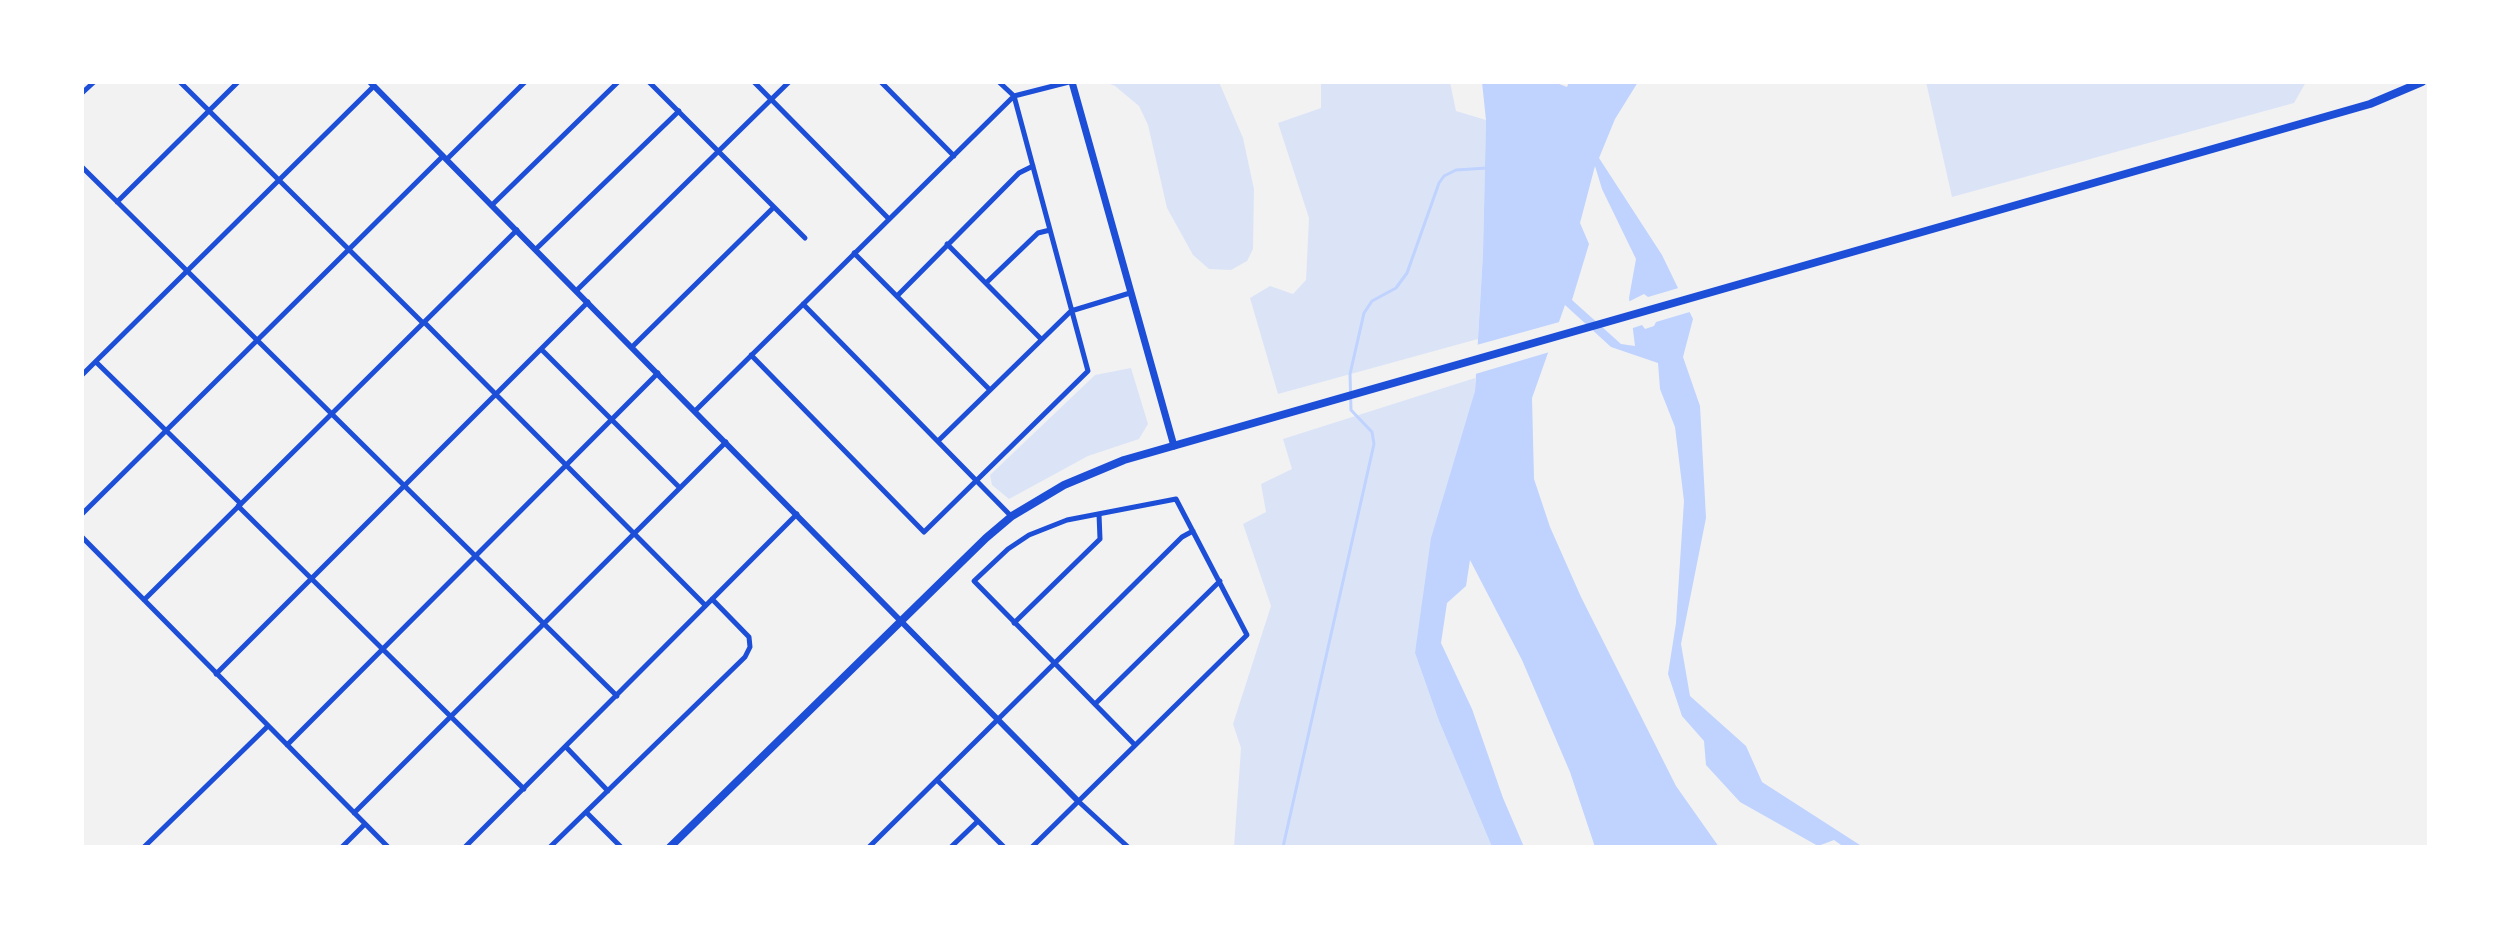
<!DOCTYPE html>
<style>
body{margin:0}
#map{position:relative;width:2511px;height:929px;overflow:hidden;background:#f2f2f2;font-family:"Nunito Sans",sans-serif}
canvas{display:block}
.frame{position:absolute;inset:0;border:84px solid #fff;pointer-events:none}
</style>
<div id="map">
<canvas width="2511" height="929"></canvas>
<div class="frame"></div>
</div>
<script>
const context = document.querySelector('canvas').getContext('2d');
context.lineJoin = 'round';
function paint(path, color) { context.fillStyle = color; context.fill(path, 'evenodd'); }
const poly = rows => new Path2D(rows.map(r => 'M' + r).join(''));
function stroke(path, color, width, dash) { context.strokeStyle = color; context.lineWidth = width; context.lineCap = dash ? 'butt' : 'round'; context.setLineDash(dash || []); context.stroke(path); }
paint(poly([
 [1105,82,1219,82,1243,138,1254,189,1253,249,1247,261,1231,270,1209,269,1193,255,1167,208,1148,125,1139,106,1115,86],
 [1321,82,1450,82,1456,111,1486,120,1483,253,1478,339,1278,394,1250,298,1270,286,1293,294,1306,280,1309,218,1278,123,1321,108],
 [1926,82,2306,82,2294,103,1952,197],
 [1131,368,1148,424,1139,439,1088,456,1009,499,992,485,990,475,1095,375],
 [1475,378,1475,391,1415,653,1439,721,1492,847,1234,847,1241,748,1233,724,1271,606,1243,524,1266,512,1261,484,1292,469,1283,439]
]), '#dbe4f7');
paint(poly([
 [1482,82,1554,82,1567,87,1569,82,1638,82,1615,119,1599,158,1662,255,1693,319,1683,357,1700,406,1706,518,1681,644,1690,696,1746,746,1762,782,1863,847,1844,847,1834,840,1818,846,1740,802,1706,765,1704,741,1682,716,1668,674,1676,623,1684,501,1675,427,1660,389,1658,363,1611,347,1565,305,1532,398,1534,479,1550,527,1581,597,1676,786,1719,847,1595,847,1570,772,1522,660,1470,560,1466,586,1447,603,1441,643,1472,709,1503,798,1524,847,1492,847,1439,721,1415,653,1431,538,1475,391,1483,253,1486,120],
 [1595,166,1602,189,1636,259,1629,298,1635,346,1621,344,1572,300,1589,244,1580,223]
]), '#bfd3fe');
paint(poly([
 [1682,287,1693,311,1656,322,1654,326,1645,329,1642,325,1630,329,1626,303,1644,294,1648,297],
 [1563,321,1553,351,1472,375,1473,346]
]), '#f2f2f2');
stroke(poly([
 [1283,847,1374,444,1372,432,1351,410,1350,374,1364,313,1372,301,1396,288,1407,273,1439,183,1444,176,1456,170,1487,168]
]), '#bfd3fe', 3);
stroke(poly([
 [180,82,423,323],
 [649,82,805,238],
 [754,82,889,219],
 [881,82,954,156],
 [82,93,94,82],
 [447,159,525,82],
 [82,167,617,696],
 [117,202,238,82],
 [492,205,618,82],
 [947,244,1041,339],
 [536,249,679,111],
 [854,253,990,390],
 [986,283,1038,233,1050,230],
 [576,291,789,82],
 [897,296,1019,173,1033,166],
 [803,304,1011,516],
 [424,322,705,605],
 [632,347,774,207],
 [542,350,680,488],
 [751,355,924,532,1088,371,1014,96,999,82],
 [96,362,241,504],
 [82,375,374,86],
 [695,411,1014,96,1069,82],
 [938,441,1071,311,1130,293],
 [238,506,524,789],
 [82,514,443,156],
 [82,537,388,847],
 [144,600,517,230],
 [1014,623,1100,539,1099,514],
 [216,674,588,302],
 [1095,704,1220,581],
 [287,745,658,373],
 [566,747,608,791],
 [937,780,1004,847],
 [1078,801,1128,847],
 [586,812,621,847],
 [354,813,726,442],
 [144,847,268,726],
 [342,847,365,824],
 [465,847,797,514],
 [550,847,745,657,750,647,749,637,712,599],
 [869,847,1182,537,1193,531],
 [951,847,978,821],
 [1032,847,1247,635,1176,499,1067,520,1029,535,1008,549,974,581,1134,744]
]), '#1d4ed8', 5);
stroke(poly([
 [370,82,1078,801]
]), '#1d4ed8', 6);
stroke(poly([
 [1072,82,1174,446]
]), '#1d4ed8', 7);
stroke(poly([
 [670,847,986,538,1012,516,1064,485,1124,460,2370,104,2422,82]
]), '#1d4ed8', 8);
</script>
